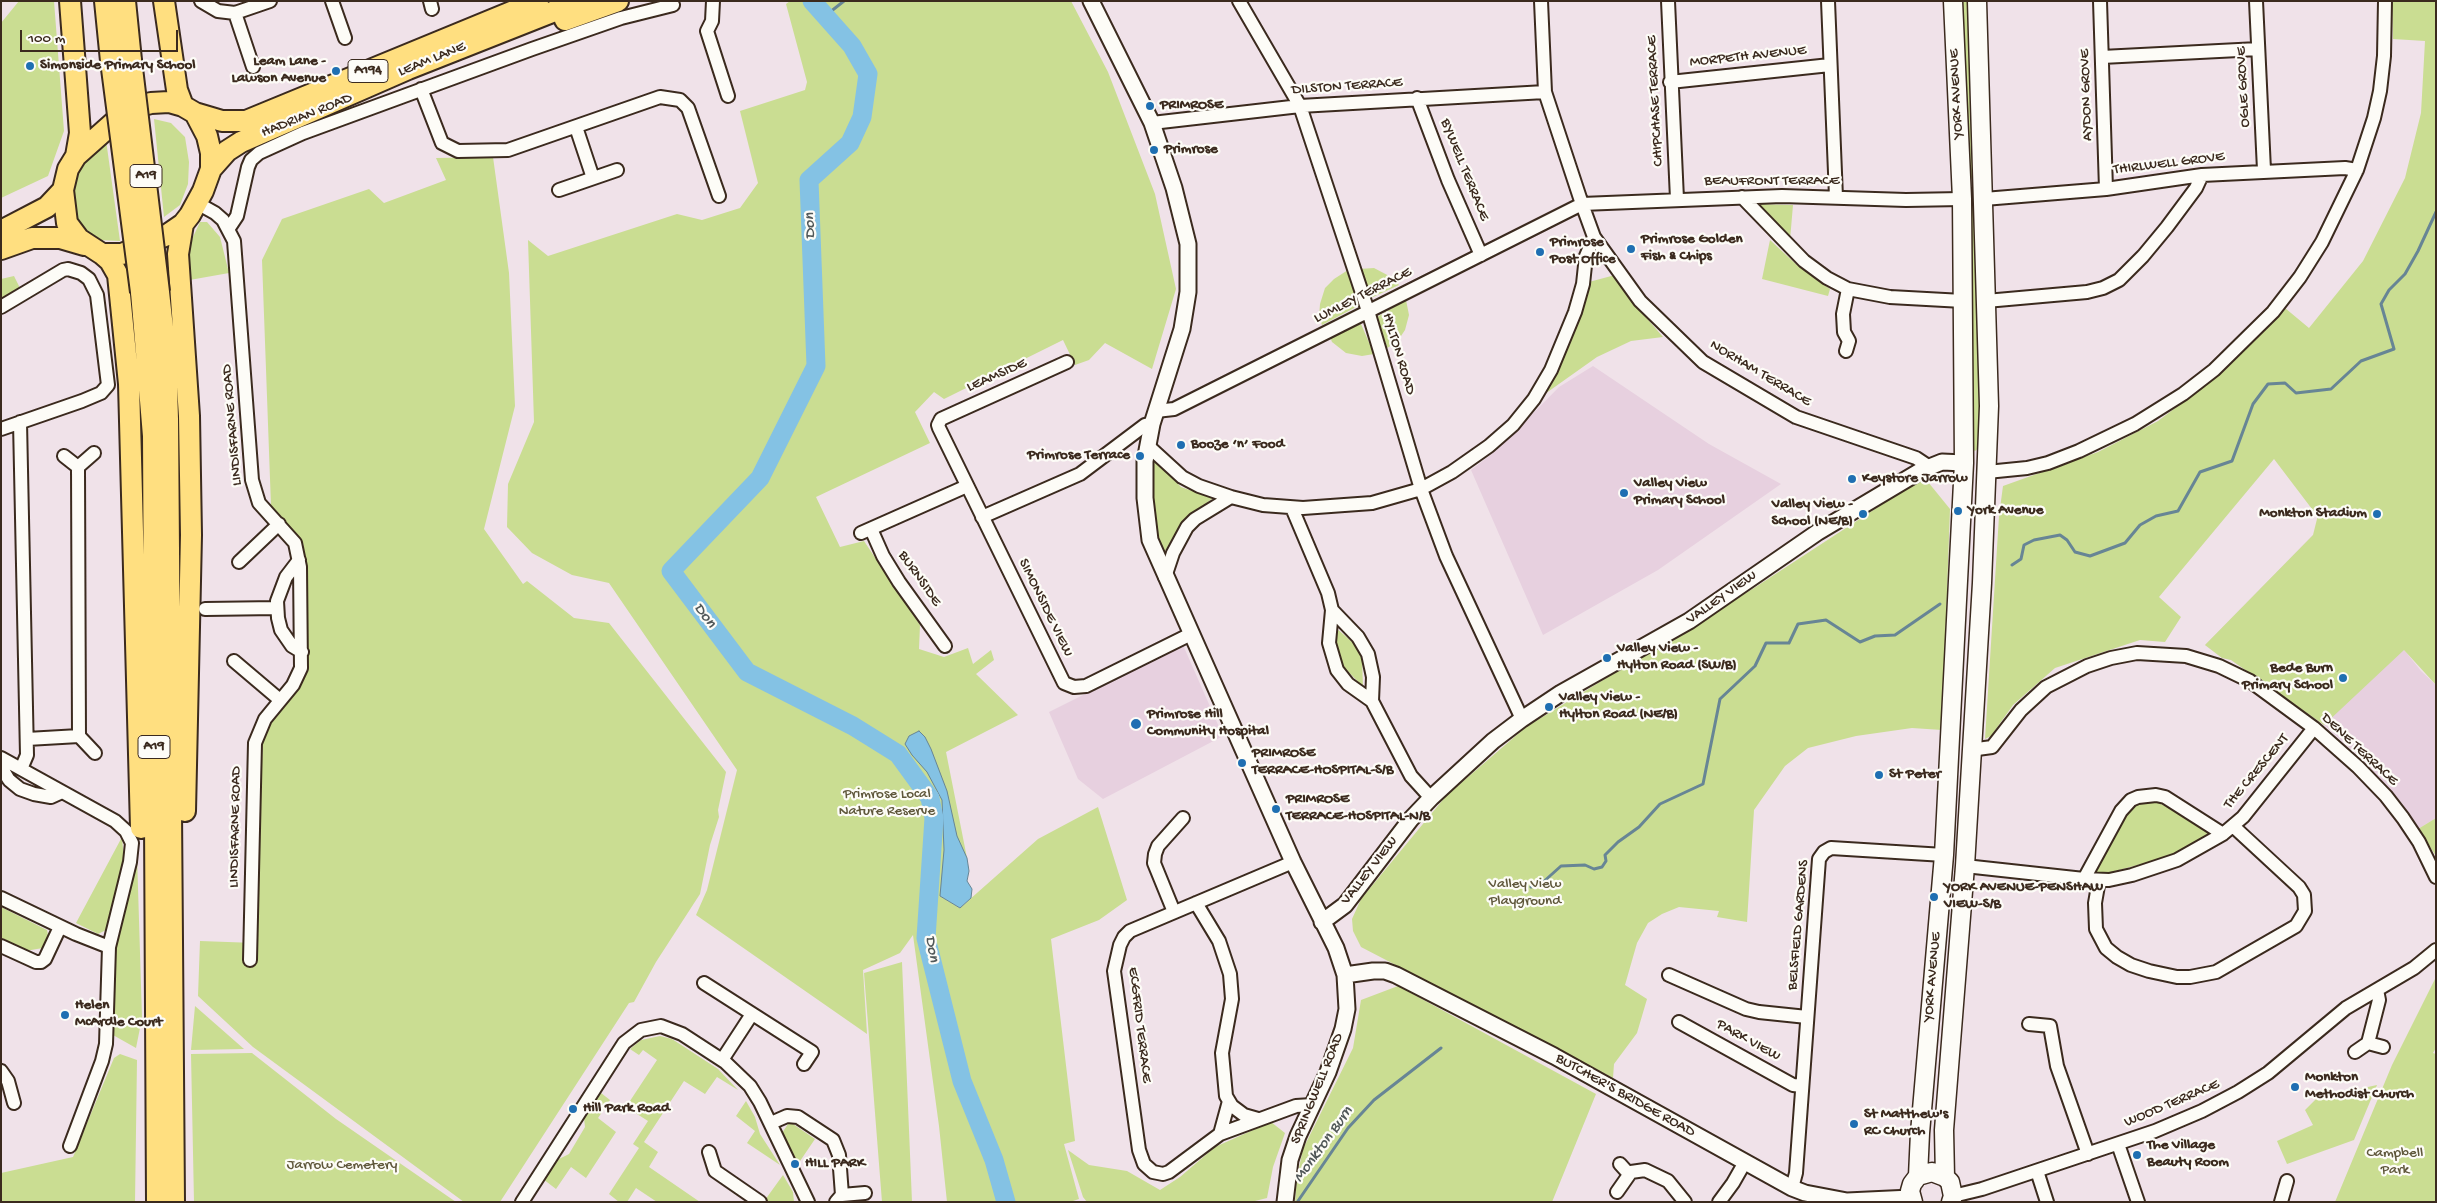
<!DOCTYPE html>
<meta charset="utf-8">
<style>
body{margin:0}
#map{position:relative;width:2437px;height:1203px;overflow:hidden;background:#f0e2e9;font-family:"Gochi Hand",sans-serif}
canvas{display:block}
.frame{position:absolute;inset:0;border:2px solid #3b2a1e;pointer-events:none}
.scale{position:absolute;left:20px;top:30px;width:158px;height:22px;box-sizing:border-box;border:2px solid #3b2a1e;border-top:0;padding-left:6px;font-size:15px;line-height:18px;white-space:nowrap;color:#3b2a1e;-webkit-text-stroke:4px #fdfcf7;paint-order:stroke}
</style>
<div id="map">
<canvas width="2437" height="1203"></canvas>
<div class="frame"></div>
<div class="scale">100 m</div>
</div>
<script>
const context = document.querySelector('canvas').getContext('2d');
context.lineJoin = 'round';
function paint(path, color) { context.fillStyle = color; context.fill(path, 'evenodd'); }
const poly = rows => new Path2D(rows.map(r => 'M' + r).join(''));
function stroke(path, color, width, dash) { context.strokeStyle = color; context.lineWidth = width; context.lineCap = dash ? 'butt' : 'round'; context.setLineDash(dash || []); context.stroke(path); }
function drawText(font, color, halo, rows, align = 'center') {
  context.font = font + ' "Gochi Hand",sans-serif'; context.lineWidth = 4.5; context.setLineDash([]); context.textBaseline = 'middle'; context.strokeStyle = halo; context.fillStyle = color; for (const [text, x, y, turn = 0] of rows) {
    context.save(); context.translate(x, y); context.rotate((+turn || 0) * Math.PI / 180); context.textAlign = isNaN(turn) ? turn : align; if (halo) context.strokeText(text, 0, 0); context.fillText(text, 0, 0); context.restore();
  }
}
paint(poly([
 [1593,366,1709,444,1781,484,1658,570,1543,635,1471,470,1497,450,1559,387],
 [2313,535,2421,671,2436,685,2436,818,2418,829,2402,803,2361,758,2324,725,2231,660,2222,658,2205,645],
 [1183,645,1223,736,1103,799,1078,779,1049,712]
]), '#e7d0df');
paint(poly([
 [19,1,54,1,64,131,48,176,1,198,1,23],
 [790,1,1071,1,1108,72,1155,194,1176,289,1152,369,1105,343,1089,360,1075,365,1063,340,944,399,934,392,915,412,930,443,816,497,840,547,864,541,920,625,919,649,944,657,968,648,973,664,991,650,994,660,976,674,1018,715,946,752,967,858,940,896,960,908,1038,839,1098,807,1127,900,1099,920,1051,939,1075,1141,1064,1144,1079,1199,1070,1202,947,1202,939,1126,913,935,900,953,863,970,867,1034,696,915,707,890,737,770,609,583,572,575,532,553,507,527,508,484,534,422,528,240,548,256,677,214,702,220,740,208,758,183,740,111,805,90,807,82,786,4],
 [1959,1,1969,1,1976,176,1972,179,1968,175],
 [2392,1,2436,1,2436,685,2404,650,2324,725,2231,660,2222,658,2205,645,2313,535,2321,503,2315,513,2274,459,2159,597,2181,617,2165,642,2140,640,2055,668,2013,705,1991,736,1985,739,1999,516,2003,486,2098,452,2158,421,2224,371,2285,308,2309,328,2363,261,2405,178,2421,113,2425,41,2393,39],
 [154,119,171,123,185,137,189,162,188,184,180,205,164,217],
 [106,140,120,241,98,240,80,224,74,208,73,184,85,161],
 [493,157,509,273,515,406,484,529,523,584,527,581,574,618,609,623,726,772,718,810,719,817,710,845,700,894,656,962,634,1002,629,1003,500,1202,464,1202,253,1047,198,996,200,941,255,943,263,734,306,669,307,569,303,543,271,506,262,260,282,219,369,189,384,203,446,180,436,158],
 [1972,196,1978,200,1980,447,1975,451,1970,447,1968,200],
 [1756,204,1793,205,1790,240],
 [200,222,207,222,220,237,229,273,184,281,186,252],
 [1770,240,1798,266,1830,289,1828,296,1762,279],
 [1374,268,1393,278,1399,285,1371,298,1359,269],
 [1348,270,1358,306,1322,325,1319,317,1320,304,1325,288,1334,279],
 [1615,275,1638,308,1663,337,1631,341,1597,357,1542,396,1589,282],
 [14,276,21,290,1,302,1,279],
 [1406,300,1409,315,1405,330,1397,342,1387,348,1377,317],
 [1361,324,1374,354,1362,356,1346,353,1332,342,1330,337],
 [1152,457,1181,487,1213,498,1187,518,1175,534,1164,553,1157,542,1151,490],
 [1924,477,1950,509,1942,730,1912,728,1856,736,1808,748,1785,766,1754,810,1747,922,1717,917,1719,911,1679,907,1662,914,1648,923,1637,943,1625,985,1647,999,1637,1033,1614,1064,1613,1078,1361,947,1353,931,1352,919,1361,899,1446,796,1526,727,1754,588],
 [1336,628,1358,647,1362,659,1363,687,1341,664,1335,646],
 [2141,802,2159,803,2209,828,2210,833,2168,857,2100,875,2095,873,2119,825,2133,805],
 [2436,818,2436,856,2418,829],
 [122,837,124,860,106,930,98,934,76,923],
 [137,855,142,1018,136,1048,113,1035,112,1027,115,941],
 [1,907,47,930,48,935,43,948,25,951,1,939],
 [902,962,912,1202,882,1202,864,973],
 [2436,977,2436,1048,2433,1053,2436,1054,2436,1202,2335,1202,2392,1065],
 [1398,986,1596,1094,1552,1202,1295,1202,1297,1177,1303,1149,1353,1048,1361,1000],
 [195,1006,244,1049,191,1050],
 [660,1036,672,1039,718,1069,738,1090,717,1077,705,1094,684,1081,644,1142,658,1152,649,1167,700,1202,657,1202,636,1188,627,1202,619,1202,609,1194,639,1148,633,1144,648,1121,626,1107,657,1060,643,1050,639,1055,630,1049,641,1040],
 [252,1053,336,1119,456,1202,194,1202,191,1054],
 [120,1054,137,1060,135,1202,1,1202,1,1173,73,1157,114,1058],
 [2377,1085,2354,1140,2287,1164,2277,1141,2313,1125,2305,1110,2317,1098],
 [601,1093,610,1100,598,1118,616,1132,586,1178,571,1167,556,1189,543,1179,559,1159,569,1154,585,1127,584,1118],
 [746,1101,755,1117,760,1134,780,1165,747,1143,755,1131,736,1116],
 [1271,1122,1285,1133,1273,1167,1267,1198,1251,1202,1087,1202,1083,1197,1068,1150,1089,1165,1127,1171,1160,1190,1180,1177,1215,1147],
 [788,1124,793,1124,815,1139,798,1164,794,1160,782,1133],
 [783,1175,793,1192,794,1202,768,1202,765,1200]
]), '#cadd92');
const water = poly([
 [919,731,925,737,931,749,947,791,957,836,967,858,969,871,967,881,972,889,971,898,960,908,940,896,944,850,942,800,927,772,912,755,905,744,909,736,919,731]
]);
paint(water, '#84c2e4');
stroke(water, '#678595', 1);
stroke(poly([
 [825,16,844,1],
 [2012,565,2021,559,2024,545,2034,540,2060,535,2067,540,2075,552,2090,556,2125,543,2140,525,2156,516,2178,511,2200,472,2232,461,2253,404,2268,384,2285,383,2296,393,2331,389,2361,361,2394,349,2381,304,2389,290,2405,274,2418,251,2436,212],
 [1531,887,1541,884,1561,866,1585,865,1594,869,1602,867,1606,861,1605,855,1618,842,1639,827,1660,804,1703,784,1720,699,1755,666,1766,643,1789,643,1798,624,1826,620,1860,642,1875,636,1895,635,1940,604],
 [1298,1201,1348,1128,1374,1100,1441,1048]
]), '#678595', 3);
stroke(poly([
 [812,1,852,46,868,74,862,117,850,143,809,180,816,366,760,478,671,571,747,672,853,726,898,754,930,798,934,818,926,938,962,1081,994,1160,1006,1202]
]), '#84c2e4', 19);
const minor = poly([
 [201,1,218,11,235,13,270,1],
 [332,1,345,38],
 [430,1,432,9],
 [713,1,712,21,707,31,728,96],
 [1239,1,1300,106,1368,311,1421,489,1446,556,1522,719],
 [1541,1,1545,92,1582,204,1594,237,1640,301,1703,362,1796,417,1916,458,1928,466],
 [1668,1,1677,199],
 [1828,1,1836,197],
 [2100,1,2106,189],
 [2256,1,2264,170],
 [235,13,253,67],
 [2102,57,2258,49],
 [1670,82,1830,65],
 [421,89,442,143,458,151,508,150,660,97,680,100,688,108,719,196],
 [1417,98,1448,180,1481,255],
 [1152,123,1300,106,1545,92],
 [576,127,593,178],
 [559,190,617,170],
 [1742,197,1804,261,1827,278,1848,289,1890,297,1963,301],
 [1984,199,2106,189,2202,175,2345,168,2357,170],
 [197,203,215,213,223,220,234,241,252,480,259,503,295,543,300,567,301,668,293,685,265,719,255,743,250,960],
 [229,228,237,216,248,167,251,160,259,153,303,133,532,49,621,18,673,5],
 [1986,301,2087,292,2103,288,2119,280,2143,256,2167,227,2196,188,2202,175],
 [1,307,63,270,68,269,81,273,89,279,97,295,108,385,101,393,82,401,1,429],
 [1846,351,1849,341,1844,332,1843,314,1848,289],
 [1067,362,941,419,938,425,939,428,1064,683,1074,687,1086,686,1191,634],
 [1156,411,1174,409,1582,204,1782,196,1906,200,1962,199],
 [20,422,27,755,21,769],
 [1147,445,1182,477,1199,486,1231,497,1263,505,1303,508,1372,503,1421,489,1452,472,1489,446,1513,425,1534,399,1551,370,1575,312,1583,284,1586,256,1594,237],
 [78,467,94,453],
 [1987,472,2027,468,2048,463,2079,451,2135,424,2183,394,2214,370,2273,312,2300,277,2322,242,2357,170,2374,118,2380,91,2384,56,2385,1],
 [1292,508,1328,593,1332,610,1358,637,1368,654,1373,677,1372,701,1411,776,1431,798],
 [982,517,1080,474,1145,425,1152,424],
 [871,529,883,556,899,582,945,646],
 [861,533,967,486],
 [299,560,286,577,277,601,278,618,281,630,292,646,302,652],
 [239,562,279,524],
 [1165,577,1173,553,1187,527,1195,519,1231,497],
 [205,609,277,608],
 [1332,610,1329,643,1337,670,1348,684,1372,701],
 [234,661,280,700],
 [79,736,95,753],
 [27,739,79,736,78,467,64,456],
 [1970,750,1992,747,2021,710,2046,687,2087,666,2111,658,2137,653,2186,656,2219,666,2250,681,2314,728,2358,767,2386,796,2403,818,2419,842,2436,877],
 [1,758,115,821,126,831,132,843,130,862,109,947,106,1044,102,1061,70,1146],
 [1,760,3,770,9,780,20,789,34,794,51,797,62,792],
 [1293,862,1130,931,1124,937,1120,945,1114,971,1139,1150,1144,1164,1153,1172,1163,1174,1169,1172,1220,1134,1296,1106,1312,1105],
 [1965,866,2084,879,2109,880,2132,875,2177,860,2223,834,2243,817,2314,728],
 [2084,879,2121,811,2131,800,2138,797,2156,795,2165,797,2223,834],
 [2099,880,2095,903,2096,929,2106,948,2117,957,2131,965,2149,971,2177,977,2190,977,2216,972,2296,926,2305,911,2304,895,2299,887,2233,826],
 [1,898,76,934,109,947],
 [1196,903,1219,941,1230,974,1232,999,1222,1053,1226,1096,1232,1106,1244,1115,1258,1119],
 [1174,912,1154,863,1155,854,1158,846,1183,818],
 [1,946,36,962,41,962,45,959,60,927],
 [1669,975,1746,1009,1759,1012,1807,1017],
 [704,983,812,1052,804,1064],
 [1679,1022,1793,1085,1802,1086],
 [2029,1024,2050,1026,2057,1066,2088,1154],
 [2368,1043,2383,1047],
 [2355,1052,2368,1043,2379,1000,2377,990],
 [722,1060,752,1014],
 [1,1071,8,1081,14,1103],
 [771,1123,787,1116,798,1117,833,1140,839,1155,842,1195],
 [1220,1134,1229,1101],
 [2118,1144,2138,1202],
 [709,1152,715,1171,760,1202],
 [1620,1164,1629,1174],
 [2037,1171,2047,1202],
 [1792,1188,1796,1173,1819,859,1824,852,1831,848,1944,855],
 [1617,1192,1631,1172,1645,1170,1668,1181,1685,1202],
 [1953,1196,1982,1189,2155,1131,2202,1111,2238,1092,2268,1073,2346,1008,2414,968,2436,950],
 [522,1202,624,1043,641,1030,661,1026,682,1034,725,1062,750,1086,760,1102,808,1202],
 [836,1202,842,1195,865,1193],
 [1719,1202,1733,1183,1745,1162],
 [2281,1202,2287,1181]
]);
const tertiary = poly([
 [1091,1,1152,123,1174,188,1188,244,1188,292,1182,329,1152,424,1145,461,1145,498,1150,540,1293,862,1336,948,1345,975,1347,1009,1343,1029,1328,1072,1298,1136,1290,1160,1285,1202],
 [1322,922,1345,905,1411,819,1431,798,1493,741,1522,719,1561,693,1689,621,1818,532,1922,470,1942,462,1964,463],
 [1345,975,1373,971,1385,971,1396,975,1554,1056,1792,1188,1805,1193,1847,1201,1911,1198]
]);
const secondary = poly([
 [1918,1176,1920,1133,1944,855,1964,463,1962,199,1953,1],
 [1945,1177,1944,1130,1965,866,1982,583,1989,406,1977,1],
 [1913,1202,1910,1191,1912,1184,1918,1176,1932,1172,1945,1177,1950,1182,1953,1196,1951,1202]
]);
const trunk = poly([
 [70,1,80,133,76,156],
 [105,1,111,61],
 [125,1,131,60],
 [164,1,177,90,183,106],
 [565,20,618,1],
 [169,102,183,106,195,113,207,136,211,153,211,169,203,191,190,215,183,224,167,235,122,254,102,254,79,239,67,223,63,190,68,169,76,156,121,116,136,107,151,103,169,102],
 [195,113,222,121,246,121,538,1],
 [211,169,227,151,241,142,408,69,580,1],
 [183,224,178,254,189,416,191,535,185,811],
 [1,231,47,207,63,190],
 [1,249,32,238,60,238,84,245],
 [102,254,110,261,118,275,129,384,141,828],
 [141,292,153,436,157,1202],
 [159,292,166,355,168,419,174,1202]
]);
stroke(minor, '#3b2a1e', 16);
stroke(tertiary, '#3b2a1e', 19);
stroke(secondary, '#3b2a1e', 21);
stroke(trunk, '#3b2a1e', 24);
stroke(minor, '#fdfcf7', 12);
stroke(tertiary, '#fdfcf7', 15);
stroke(secondary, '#fdfcf7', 18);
stroke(trunk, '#ffdf80', 20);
const trunkBridge = poly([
 [131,60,159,292],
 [111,61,141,292]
]);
stroke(trunkBridge, '#3b2a1e', 24, []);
stroke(trunkBridge, '#ffdf80', 20);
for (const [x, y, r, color] of [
 [30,66,5,"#1f6fb2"],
 [336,71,5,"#1f6fb2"],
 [1150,106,5,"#1f6fb2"],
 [1154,150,5,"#1f6fb2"],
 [1631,249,5,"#1f6fb2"],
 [1540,252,5,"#1f6fb2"],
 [1181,445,5,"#1f6fb2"],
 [1140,456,5,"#1f6fb2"],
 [1852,479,5,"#1f6fb2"],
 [1624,493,5,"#1f6fb2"],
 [1958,511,5,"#1f6fb2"],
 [1863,514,5,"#1f6fb2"],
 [2377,514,5,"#1f6fb2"],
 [1607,658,5,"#1f6fb2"],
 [2343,678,5,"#1f6fb2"],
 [1549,707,5,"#1f6fb2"],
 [1136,724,6,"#1f6fb2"],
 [1242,763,5,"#1f6fb2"],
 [1879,775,5,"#1f6fb2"],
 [1276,809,5,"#1f6fb2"],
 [1934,897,5,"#1f6fb2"],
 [65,1015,5,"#1f6fb2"],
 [2295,1087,5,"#1f6fb2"],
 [573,1109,5,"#1f6fb2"],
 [1854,1124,5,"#1f6fb2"],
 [2137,1155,5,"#1f6fb2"],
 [795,1164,5,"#1f6fb2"]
]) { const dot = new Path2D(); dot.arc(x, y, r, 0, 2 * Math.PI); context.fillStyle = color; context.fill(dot); stroke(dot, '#fdfcf7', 2); }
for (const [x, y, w] of [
 [368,71,40],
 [146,176,32],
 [154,747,32]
]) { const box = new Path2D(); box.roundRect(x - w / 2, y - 11.5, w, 23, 4); context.fillStyle = '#fdfcf7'; context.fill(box); stroke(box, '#3b2a1e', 1); }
drawText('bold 14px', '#3b2a1e', null, [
 ["A194",368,71],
 ["A19",146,176],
 ["A19",154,747]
]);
drawText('15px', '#3b2a1e', '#fdfcf7', [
 ["MORPETH AVENUE",1748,57,-6],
 ["LEAM LANE",432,60,-22],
 ["DILSTON TERRACE",1347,87,-4],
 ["OGLE GROVE",2244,87,-93],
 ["YORK AVENUE",1957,94,-93],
 ["AYDON GROVE",2087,95,-92],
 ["CHIPCHASE TERRACE",1656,101,-93],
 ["HADRIAN ROAD",307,116,-22],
 ["THIRLWELL GROVE",2169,164,-7],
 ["BYWELL TERRACE",1464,170,68],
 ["BEAUFRONT TERRACE",1772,182],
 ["LUMLEY TERRACE",1363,296,-27],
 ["HYLTON ROAD",1398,354,73],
 ["NORHAM TERRACE",1760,374,31],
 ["LEAMSIDE",997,376,-24],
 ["LINDISFARNE ROAD",233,425,-95],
 ["BURNSIDE",919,579,55],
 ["VALLEY VIEW",1722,598,-35],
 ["SIMONSIDE VIEW",1045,608,64],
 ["DENE TERRACE",2359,750,43],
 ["THE CRESCENT",2257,772,-50],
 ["LINDISFARNE ROAD",236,827,-89],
 ["VALLEY VIEW",1370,871,-52],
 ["BELSFIELD GARDENS",1799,925,-85],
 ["YORK AVENUE",1933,977,-85],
 ["ECGFRID TERRACE",1139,1025,83],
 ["PARK VIEW",1748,1041,29],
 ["SPRINGWELL ROAD",1318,1089,-68],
 ["BUTCHER'S BRIDGE ROAD",1625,1096,29],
 ["WOOD TERRACE",2172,1104,-23]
]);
drawText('bold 15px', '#3b2a1e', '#fdfcf7', [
 ["Leam Lane -",326,62,"right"],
 ["Lawson Avenue",326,79,"right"],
 ["Simonside Primary School",40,66],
 ["PRIMROSE",1160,106],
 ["Primrose",1164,150],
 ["Primrose Golden",1641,240],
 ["Fish & Chips",1641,257],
 ["Primrose",1550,243],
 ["Post Office",1550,260],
 ["Booze ‘n’ Food",1191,445],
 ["Primrose Terrace",1130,456,"right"],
 ["Keystore Jarrow",1862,479],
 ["Valley View",1634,484],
 ["Primary School",1634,501],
 ["Valley View -",1853,505,"right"],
 ["School (NE/B)",1853,522,"right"],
 ["York Avenue",1968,511],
 ["Monkton Stadium",2367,514,"right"],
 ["Valley View -",1617,649],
 ["Hylton Road (SW/B)",1617,666],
 ["Bede Burn",2333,669,"right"],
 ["Primary School",2333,686,"right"],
 ["Valley View -",1559,698],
 ["Hylton Road (NE/B)",1559,715],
 ["Primrose Hill",1147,715],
 ["Community Hospital",1147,732],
 ["PRIMROSE",1252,754],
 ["TERRACE-HOSPITAL-S/B",1252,771],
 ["St Peter",1889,775],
 ["PRIMROSE",1286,800],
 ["TERRACE-HOSPITAL-N/B",1286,817],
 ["YORK AVENUE-PENSHAW",1944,888],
 ["VIEW-S/B",1944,905],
 ["Helen",75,1006],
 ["McArdle Court",75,1023],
 ["Monkton",2305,1078],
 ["Methodist Church",2305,1095],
 ["Hill Park Road",583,1109],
 ["St Matthew's",1864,1115],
 ["RC Church",1864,1132],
 ["The Village",2147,1146],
 ["Beauty Room",2147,1163],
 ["HILL PARK",805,1164]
], 'left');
drawText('15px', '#5f573b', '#fdfcf7', [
 ["Primrose Local",887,795],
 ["Nature Reserve",887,812],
 ["Valley View",1525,885],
 ["Playground",1525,902],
 ["Campbell",2395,1154],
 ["Park",2395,1171],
 ["Jarrow Cemetery",342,1166]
]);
drawText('italic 16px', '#515859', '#fdfcf7', [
 ["Don",811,226,-92],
 ["Don",704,616,53],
 ["Don",931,949,80],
 ["Monkton Burn",1324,1145,-54]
]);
</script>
